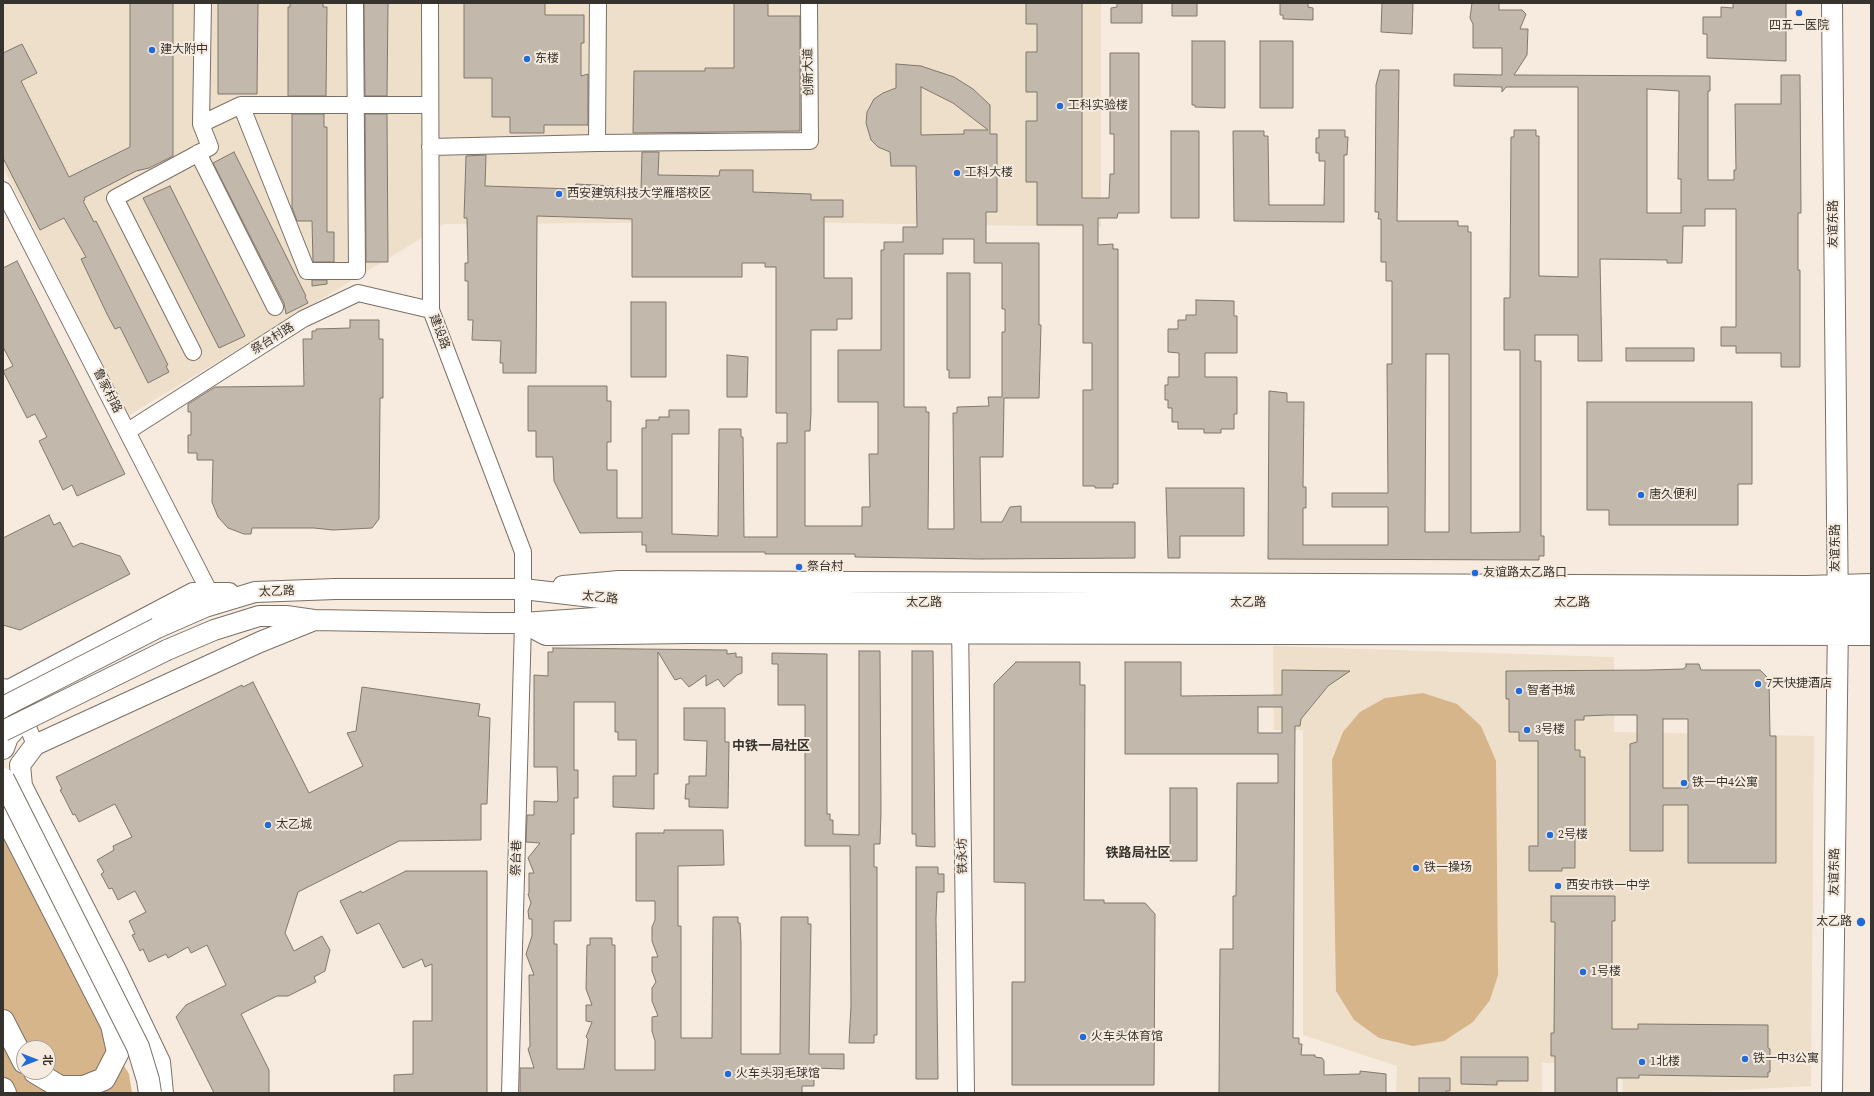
<!DOCTYPE html>
<meta charset="utf-8">
<style>
body{margin:0}
#map{position:relative;width:1874px;height:1096px;overflow:hidden;background:#f6ebde;font-family:"Source Serif 4","Noto Sans SC",serif}
canvas{display:block}
.frame{position:absolute;inset:0;border:4px solid #36322d;pointer-events:none}
.north{position:absolute;left:16px;top:1040px;width:40px;height:40px;box-sizing:border-box;background:#f6ebde;border:1px solid #a9a197;border-radius:50%;rotate:90deg;font-size:11px;font-weight:700;line-height:16px;text-align:center;color:#36322d}
.north::after{content:'';display:block;margin:auto;width:14px;height:18px;background:#226ad5;clip-path:polygon(50% 0,100% 100%,50% 72%,0 100%)}
</style>
<div id="map">
<canvas width="1874" height="1096"></canvas>
<div class="frame"></div>
<div class="north">北</div>
</div>
<script>
const context = document.querySelector('canvas').getContext('2d');
context.lineJoin = 'round';
function paint(path, color) { context.fillStyle = color; context.fill(path, 'evenodd'); }
const poly = rows => new Path2D(rows.map(r => 'M' + r).join(''));
function stroke(path, color, width, dash) { context.strokeStyle = color; context.lineWidth = width; context.lineCap = dash ? 'butt' : 'round'; context.setLineDash(dash || []); context.stroke(path); }
function drawText(font, color, halo, rows, align = 'center') {
  context.font = font + ' "Source Serif 4","Noto Sans SC",serif'; context.lineWidth = 4; context.setLineDash([]); context.textBaseline = 'middle'; context.strokeStyle = halo; context.fillStyle = color; for (const [text, x, y, turn = 0] of rows) {
    context.save(); context.translate(x, y); context.rotate((+turn || 0) * Math.PI / 180); context.textAlign = isNaN(turn) ? turn : align; if (halo) context.strokeText(text, 0, 0); context.fillText(text, 0, 0); context.restore();
  }
}
paint(poly([
 [3,3,1101,3,1101,227,774,222,445,224,128,416,3,167],
 [1273,646,1614,657,1614,732,1814,736,1811,1086,1681,1093,1623,1093,1621,1062,1542,1063,1542,1092,1537,1093,1396,1093,1397,1066,1303,1035,1303,730,1274,730]
]), '#eedfcb');
paint(poly([
 [1423,693,1457,704,1481,726,1496,761,1498,975,1490,1000,1473,1022,1444,1041,1413,1046,1379,1038,1354,1020,1336,991,1332,760,1343,732,1360,712,1385,698],
 [3,832,105,1034,129,1074,132,1093,3,1093],
 [24,1048,48,1048,48,1072,24,1072]
]), '#d7b58a');
const building = poly([
 [130,3,173,3,173,156,149,168,136,171,84,198,85,200,83,201,94,222,96,221,168,365,166,366,169,372,148,383,120,327,115,329,107,314,81,259,86,257,64,218,40,230,3,158,3,53,22,44,37,73,21,81,69,177,130,147,130,3],
 [218,3,258,3,257,94,218,94,218,3],
 [290,3,323,3,323,7,327,7,326,96,288,96,288,7,290,7,290,3],
 [364,3,388,3,387,96,365,96,364,3],
 [464,3,545,3,545,15,584,15,584,43,581,43,581,76,588,74,588,125,544,125,544,133,510,133,510,117,492,117,492,78,464,78,464,3],
 [734,3,768,3,768,16,800,16,800,131,633,133,634,71,705,71,705,68,734,68,734,3],
 [1026,3,1082,3,1082,198,1109,198,1110,174,1114,174,1114,134,1110,134,1110,53,1139,53,1139,213,1118,213,1117,218,1098,218,1098,245,1113,244,1113,249,1118,249,1118,484,1113,484,1113,488,1095,488,1095,486,1083,486,1083,390,1092,390,1092,343,1083,343,1083,225,1037,225,1037,182,1026,182,1026,121,1037,121,1037,92,1026,92,1026,52,1037,52,1037,24,1026,24,1026,3],
 [1117,3,1142,3,1142,23,1111,23,1111,8,1117,7,1117,3],
 [1172,3,1197,3,1197,16,1172,16,1172,3],
 [1280,3,1308,3,1308,7,1313,8,1313,20,1283,19,1283,15,1280,15,1280,3],
 [1382,3,1413,3,1412,34,1381,32,1382,3],
 [1472,3,1499,3,1499,10,1522,10,1526,14,1520,29,1528,29,1527,55,1514,75,1710,76,1710,91,1708,91,1708,180,1734,180,1734,170,1736,170,1735,104,1781,104,1781,75,1800,75,1801,213,1798,213,1798,270,1800,270,1800,367,1781,367,1781,353,1736,353,1736,346,1721,346,1721,327,1736,327,1736,209,1705,209,1705,226,1683,226,1682,263,1667,263,1667,260,1600,259,1602,361,1578,361,1578,335,1535,335,1535,361,1541,361,1541,536,1544,536,1544,556,1539,556,1539,560,1268,559,1269,391,1287,393,1287,402,1304,402,1303,487,1306,487,1306,508,1303,508,1303,545,1388,545,1388,507,1332,507,1332,493,1388,493,1387,364,1392,364,1392,281,1386,281,1386,262,1381,262,1381,219,1378,219,1379,212,1375,212,1376,85,1380,70,1399,70,1397,221,1458,221,1458,226,1468,226,1468,232,1471,232,1471,533,1520,532,1520,350,1504,350,1504,298,1510,298,1511,137,1514,137,1514,130,1536,130,1536,136,1539,136,1539,276,1578,277,1578,87,1506,87,1502,92,1502,87,1454,86,1454,74,1502,75,1502,48,1473,48,1473,24,1470,18,1472,3],
 [1647,89,1679,91,1678,179,1681,179,1681,213,1647,213,1647,89],
 [1426,354,1449,354,1449,532,1425,532,1426,354],
 [1733,3,1786,3,1786,61,1707,58,1707,34,1703,34,1703,17,1721,17,1721,7,1733,8,1733,3],
 [1192,41,1225,41,1225,108,1195,107,1195,105,1192,105,1192,41],
 [1260,41,1293,41,1293,108,1260,108,1260,41],
 [896,64,921,66,954,77,973,89,990,105,990,134,997,134,997,212,986,212,986,243,1039,243,1039,325,1041,325,1039,398,1004,398,1003,457,980,457,981,522,1002,522,1010,507,1021,506,1021,522,1135,522,1135,558,981,559,855,557,855,554,765,554,765,552,646,552,646,545,642,545,642,532,580,533,554,481,553,457,536,457,536,431,528,431,528,386,607,386,607,401,611,401,611,442,607,442,607,470,617,470,617,518,642,518,642,428,646,428,646,420,659,420,659,417,669,417,669,410,689,410,689,434,672,434,672,534,718,536,719,429,741,429,741,437,743,437,744,537,777,537,777,443,787,443,787,413,776,413,776,267,765,267,765,263,742,263,742,277,632,277,632,219,537,216,536,373,503,373,503,363,500,363,501,341,472,340,473,320,468,320,468,281,465,281,465,263,468,263,467,218,464,218,466,156,486,155,485,186,574,189,576,184,613,186,613,190,641,191,642,152,659,152,658,175,719,176,720,170,753,170,753,192,811,194,811,200,843,200,843,217,824,217,824,278,852,278,852,319,837,319,837,330,811,330,811,413,810,431,805,431,805,526,862,526,862,507,870,507,869,454,878,454,878,402,838,402,838,350,881,350,881,250,884,250,884,242,903,242,903,227,917,227,916,166,891,166,890,152,878,147,871,140,866,123,867,112,874,99,883,93,896,88,896,64],
 [921,87,953,103,988,130,964,130,964,134,921,135,921,87],
 [943,239,974,239,974,263,1002,263,1002,309,1005,309,1005,332,1002,332,1002,397,988,397,989,406,957,407,957,413,953,413,954,529,928,529,929,412,926,412,926,407,904,407,904,254,943,254,943,239],
 [292,114,324,114,324,127,327,127,327,232,334,232,334,262,313,262,312,221,297,221,292,207,292,114],
 [365,114,387,114,388,262,366,262,365,114],
 [1319,130,1345,130,1345,137,1348,137,1347,155,1344,155,1344,222,1234,221,1233,131,1264,131,1264,136,1268,136,1269,205,1324,205,1325,161,1319,161,1319,153,1316,153,1316,138,1319,138,1319,130],
 [1171,131,1199,131,1199,218,1171,218,1171,131],
 [234,152,306,296,305,297,308,303,286,314,284,303,213,163,234,152],
 [170,186,245,336,219,348,143,198,170,186],
 [17,261,125,474,77,496,72,485,63,490,39,441,47,437,35,414,27,418,3,371,13,366,3,347,3,268,17,261],
 [947,273,970,273,970,378,949,378,949,370,947,370,947,273],
 [312,280,327,280,327,284,312,286,312,280],
 [1196,300,1234,301,1234,316,1237,316,1237,353,1205,353,1205,377,1237,377,1237,414,1234,414,1234,429,1221,429,1221,433,1204,433,1204,429,1178,429,1178,422,1172,422,1172,408,1168,408,1168,400,1165,400,1165,385,1168,385,1168,377,1179,377,1179,353,1168,352,1168,329,1178,329,1178,320,1186,320,1186,315,1196,315,1196,300],
 [631,302,666,302,666,377,631,377,631,302],
 [350,320,379,320,379,339,383,339,383,398,380,398,379,519,372,528,333,530,314,528,252,528,251,534,244,534,228,528,218,517,212,502,213,460,197,460,197,453,188,453,188,435,191,435,191,412,188,412,188,404,215,387,304,386,303,339,312,339,312,331,316,331,316,329,350,328,350,320],
 [1626,348,1694,348,1694,361,1626,361,1626,348],
 [727,355,748,357,747,397,727,397,727,355],
 [1587,402,1752,402,1752,484,1738,484,1738,525,1609,525,1609,510,1587,510,1587,402],
 [1166,488,1244,488,1244,536,1180,536,1180,558,1168,558,1166,488],
 [49,515,54,525,60,522,73,547,81,543,120,556,130,574,20,630,3,625,3,538,49,515],
 [553,648,727,650,727,654,736,653,736,657,742,657,742,673,737,675,724,687,718,679,706,686,706,675,689,687,681,678,675,680,658,652,658,774,654,774,654,809,613,807,613,776,636,776,636,740,618,740,618,732,615,732,615,702,574,702,574,770,578,770,578,798,574,798,574,834,571,834,571,921,554,921,554,944,557,944,557,1069,584,1069,588,1039,586,1037,592,1022,586,1021,586,1005,592,1005,586,989,587,945,590,945,590,938,612,938,612,945,615,945,615,1070,655,1070,655,1041,652,1031,652,1017,658,1016,652,1001,652,988,656,982,652,971,652,957,658,957,652,941,652,927,655,920,655,901,636,901,636,833,664,833,664,830,723,830,724,865,678,866,678,926,681,926,681,1038,712,1038,713,917,738,917,738,923,740,923,741,942,741,1054,780,1054,781,917,808,917,808,924,811,924,809,1054,844,1054,844,1069,814,1068,814,1086,802,1086,802,1093,520,1093,520,1068,534,1068,528,1049,530,1046,529,975,534,975,526,954,532,936,532,919,529,919,528,911,531,903,528,894,529,893,529,873,534,873,528,858,540,843,526,842,527,815,534,815,534,801,557,802,558,799,557,767,534,767,534,675,548,676,548,652,553,652,553,648],
 [859,651,880,651,881,812,880,844,874,844,874,867,877,867,877,1035,874,1035,874,1043,849,1043,851,1005,850,846,805,846,805,705,778,705,778,664,772,664,772,653,827,654,827,814,830,814,830,820,833,820,833,834,859,835,859,651],
 [912,651,933,651,935,847,916,846,916,834,912,834,912,651],
 [1016,662,1080,662,1080,685,1085,685,1084,900,1104,900,1104,903,1145,903,1155,914,1154,1085,1012,1085,1012,982,1025,982,1025,883,994,882,994,684,1016,662],
 [1125,662,1181,662,1181,696,1282,695,1282,670,1350,671,1328,686,1301,719,1300,726,1295,726,1293,1038,1299,1038,1299,1044,1302,1044,1301,1055,1315,1055,1315,1057,1322,1058,1324,1061,1324,1075,1360,1074,1360,1071,1386,1074,1386,1093,1219,1093,1220,949,1233,949,1233,896,1236,896,1237,783,1278,783,1278,754,1125,754,1125,662],
 [1258,707,1282,707,1282,733,1258,733,1258,707],
 [1686,664,1699,664,1701,670,1760,670,1769,679,1770,736,1776,736,1776,863,1688,863,1688,805,1663,805,1663,851,1630,851,1630,744,1637,742,1637,715,1608,715,1584,716,1584,720,1575,720,1575,750,1580,750,1580,757,1585,757,1585,830,1580,830,1580,837,1575,837,1575,868,1562,868,1562,871,1529,871,1529,846,1538,846,1538,741,1519,741,1519,732,1509,732,1509,699,1506,699,1506,671,1649,670,1683,669,1686,667,1686,664],
 [1663,719,1688,719,1688,788,1663,788,1663,719],
 [253,682,309,793,363,766,347,733,356,731,362,687,480,704,478,716,490,718,487,804,481,804,481,840,399,841,298,892,285,933,294,951,322,936,330,950,325,971,314,977,316,982,288,996,277,996,241,1014,269,1070,269,1093,214,1093,176,1017,186,1005,226,985,207,945,191,953,188,947,168,958,166,954,149,962,143,949,140,951,132,935,135,934,129,921,146,912,135,891,118,900,112,888,109,889,101,874,104,872,97,860,114,850,113,846,132,837,115,804,79,822,75,814,73,815,64,797,60,790,62,789,56,777,242,685,243,687,253,682],
 [684,708,725,708,725,742,729,742,728,808,689,807,689,799,685,799,686,784,689,784,689,776,706,776,707,741,684,740,684,708],
 [1170,788,1197,788,1197,861,1170,861,1170,788],
 [916,867,938,867,938,874,944,874,944,892,937,892,936,918,938,1079,916,1079,916,867],
 [406,871,487,871,487,1093,394,1093,394,1075,413,1074,413,1021,432,1021,432,964,425,967,422,959,403,968,379,923,357,934,340,901,361,891,362,893,406,871],
 [1551,896,1615,896,1615,921,1612,921,1612,1029,1638,1029,1638,1024,1768,1025,1768,1048,1770,1049,1770,1072,1768,1072,1768,1077,1639,1075,1639,1078,1617,1078,1617,1093,1555,1093,1555,1056,1551,1056,1551,1033,1554,1033,1555,922,1551,922,1551,896],
 [1461,1057,1528,1057,1528,1081,1497,1081,1497,1085,1461,1084,1461,1057],
 [1419,1078,1450,1078,1450,1091,1446,1091,1446,1093,1419,1093,1419,1078]
]);
paint(building, '#c2b8ab');
stroke(building, '#81786c', 1);
const minor = poly([
 [430,3,431,310,523,552,523,623,510,1093],
 [598,3,597,143,810,141,809,3],
 [241,105,307,271,357,271,355,3],
 [201,124,241,105,430,105],
 [430,147,597,143],
 [198,153,275,307],
 [3,190,210,593],
 [193,352,115,198,210,147,201,124,203,3],
 [128,431,303,319,358,293,431,310],
 [960,622,966,1093],
 [9,691,24,717,35,745]
]);
const major = poly([
 [1832,3,1838,620,1832,1093],
 [563,586,619,581,1807,586,1871,584],
 [523,623,546,635,688,633,1871,635],
 [157,628,205,607,255,592,335,589,523,589,618,600,960,603,1871,602],
 [167,650,214,630,259,616,286,616,314,620,486,623,523,623,610,617,1871,620],
 [3,689,9,690,193,593,229,593],
 [163,1093,160,1062,117,972,22,786,20,765,35,745,260,642,312,621]
]);
const highway = poly([
 [3,748,7,737,20,722],
 [3,812,112,1025,118,1052,104,1079,84,1087,60,1087,35,1072],
 [3,1021,24,1062],
 [3,1089,5,1093]
]);
stroke(minor, '#7a7065', 18);
stroke(major, '#7a7065', 22);
stroke(highway, '#7a7065', 24);
stroke(minor, '#fff', 16);
stroke(major, '#fff', 20);
stroke(highway, '#fff', 22);
const majorBridge = poly([
 [3,707,157,628],
 [3,731,167,650]
]);
const highwayBridge = poly([
 [3,779,138,1047,148,1080,150,1093]
]);
stroke(majorBridge, '#7a7065', 22, []);
stroke(highwayBridge, '#7a7065', 24, []);
stroke(majorBridge, '#fff', 20);
stroke(highwayBridge, '#fff', 22);
for (const [x, y, r, color] of [
 [1799,13,4,"#226ad5"],
 [152,50,4,"#226ad5"],
 [527,59,4,"#226ad5"],
 [1060,106,4,"#226ad5"],
 [957,173,4,"#226ad5"],
 [559,194,4,"#226ad5"],
 [1641,495,4,"#226ad5"],
 [799,567,4,"#226ad5"],
 [1475,573,4,"#226ad5"],
 [1758,684,4,"#226ad5"],
 [1519,691,4,"#226ad5"],
 [1527,730,4,"#226ad5"],
 [1684,783,4,"#226ad5"],
 [268,825,4,"#226ad5"],
 [1550,835,4,"#226ad5"],
 [1416,868,4,"#226ad5"],
 [1558,886,4,"#226ad5"],
 [1861,922,5,"#226ad5"],
 [1583,972,4,"#226ad5"],
 [1083,1037,4,"#226ad5"],
 [1745,1059,4,"#226ad5"],
 [1642,1062,4,"#226ad5"],
 [728,1074,4,"#226ad5"]
]) { const dot = new Path2D(); dot.arc(x, y, r, 0, 2 * Math.PI); context.fillStyle = color; context.fill(dot); stroke(dot, '#f6ebde', 1.5); }
drawText('12px', '#36322d', '#f6ebde', [
 ["四五一医院",1799,26,"center"],
 ["建大附中",160,50],
 ["东楼",535,59],
 ["工科实验楼",1068,106],
 ["工科大楼",965,173],
 ["西安建筑科技大学雁塔校区",567,194],
 ["唐久便利",1649,495],
 ["祭台村",807,567],
 ["友谊路太乙路口",1483,573],
 ["7天快捷酒店",1766,684],
 ["智者书城",1527,691],
 ["3号楼",1535,730],
 ["铁一中4公寓",1692,783],
 ["太乙城",276,825],
 ["2号楼",1558,835],
 ["铁一操场",1424,868],
 ["西安市铁一中学",1566,886],
 ["太乙路",1852,922,"right"],
 ["1号楼",1591,972],
 ["火车头体育馆",1091,1037],
 ["铁一中3公寓",1753,1059],
 ["1北楼",1650,1062],
 ["火车头羽毛球馆",736,1074]
], 'left');
drawText('12px', '#36322d', '#f6ebde', [
 ["创新大道",809,72,-91],
 ["友谊东路",1834,224,-90],
 ["建设路",439,332,69],
 ["祭台村路",273,339,-32],
 ["鲁家村路",107,391,63],
 ["友谊东路",1836,548,-90],
 ["太乙路",277,592,-2],
 ["太乙路",600,598,6],
 ["太乙路",924,603],
 ["太乙路",1248,603],
 ["太乙路",1572,603],
 ["铁永坊",963,856,-91],
 ["祭台巷",517,858,-88],
 ["友谊东路",1835,872,-89]
]);
drawText('bold 13px', '#36322d', '#f6ebde', [
 ["中铁一局社区",771,747],
 ["铁路局社区",1138,854]
]);
</script>
